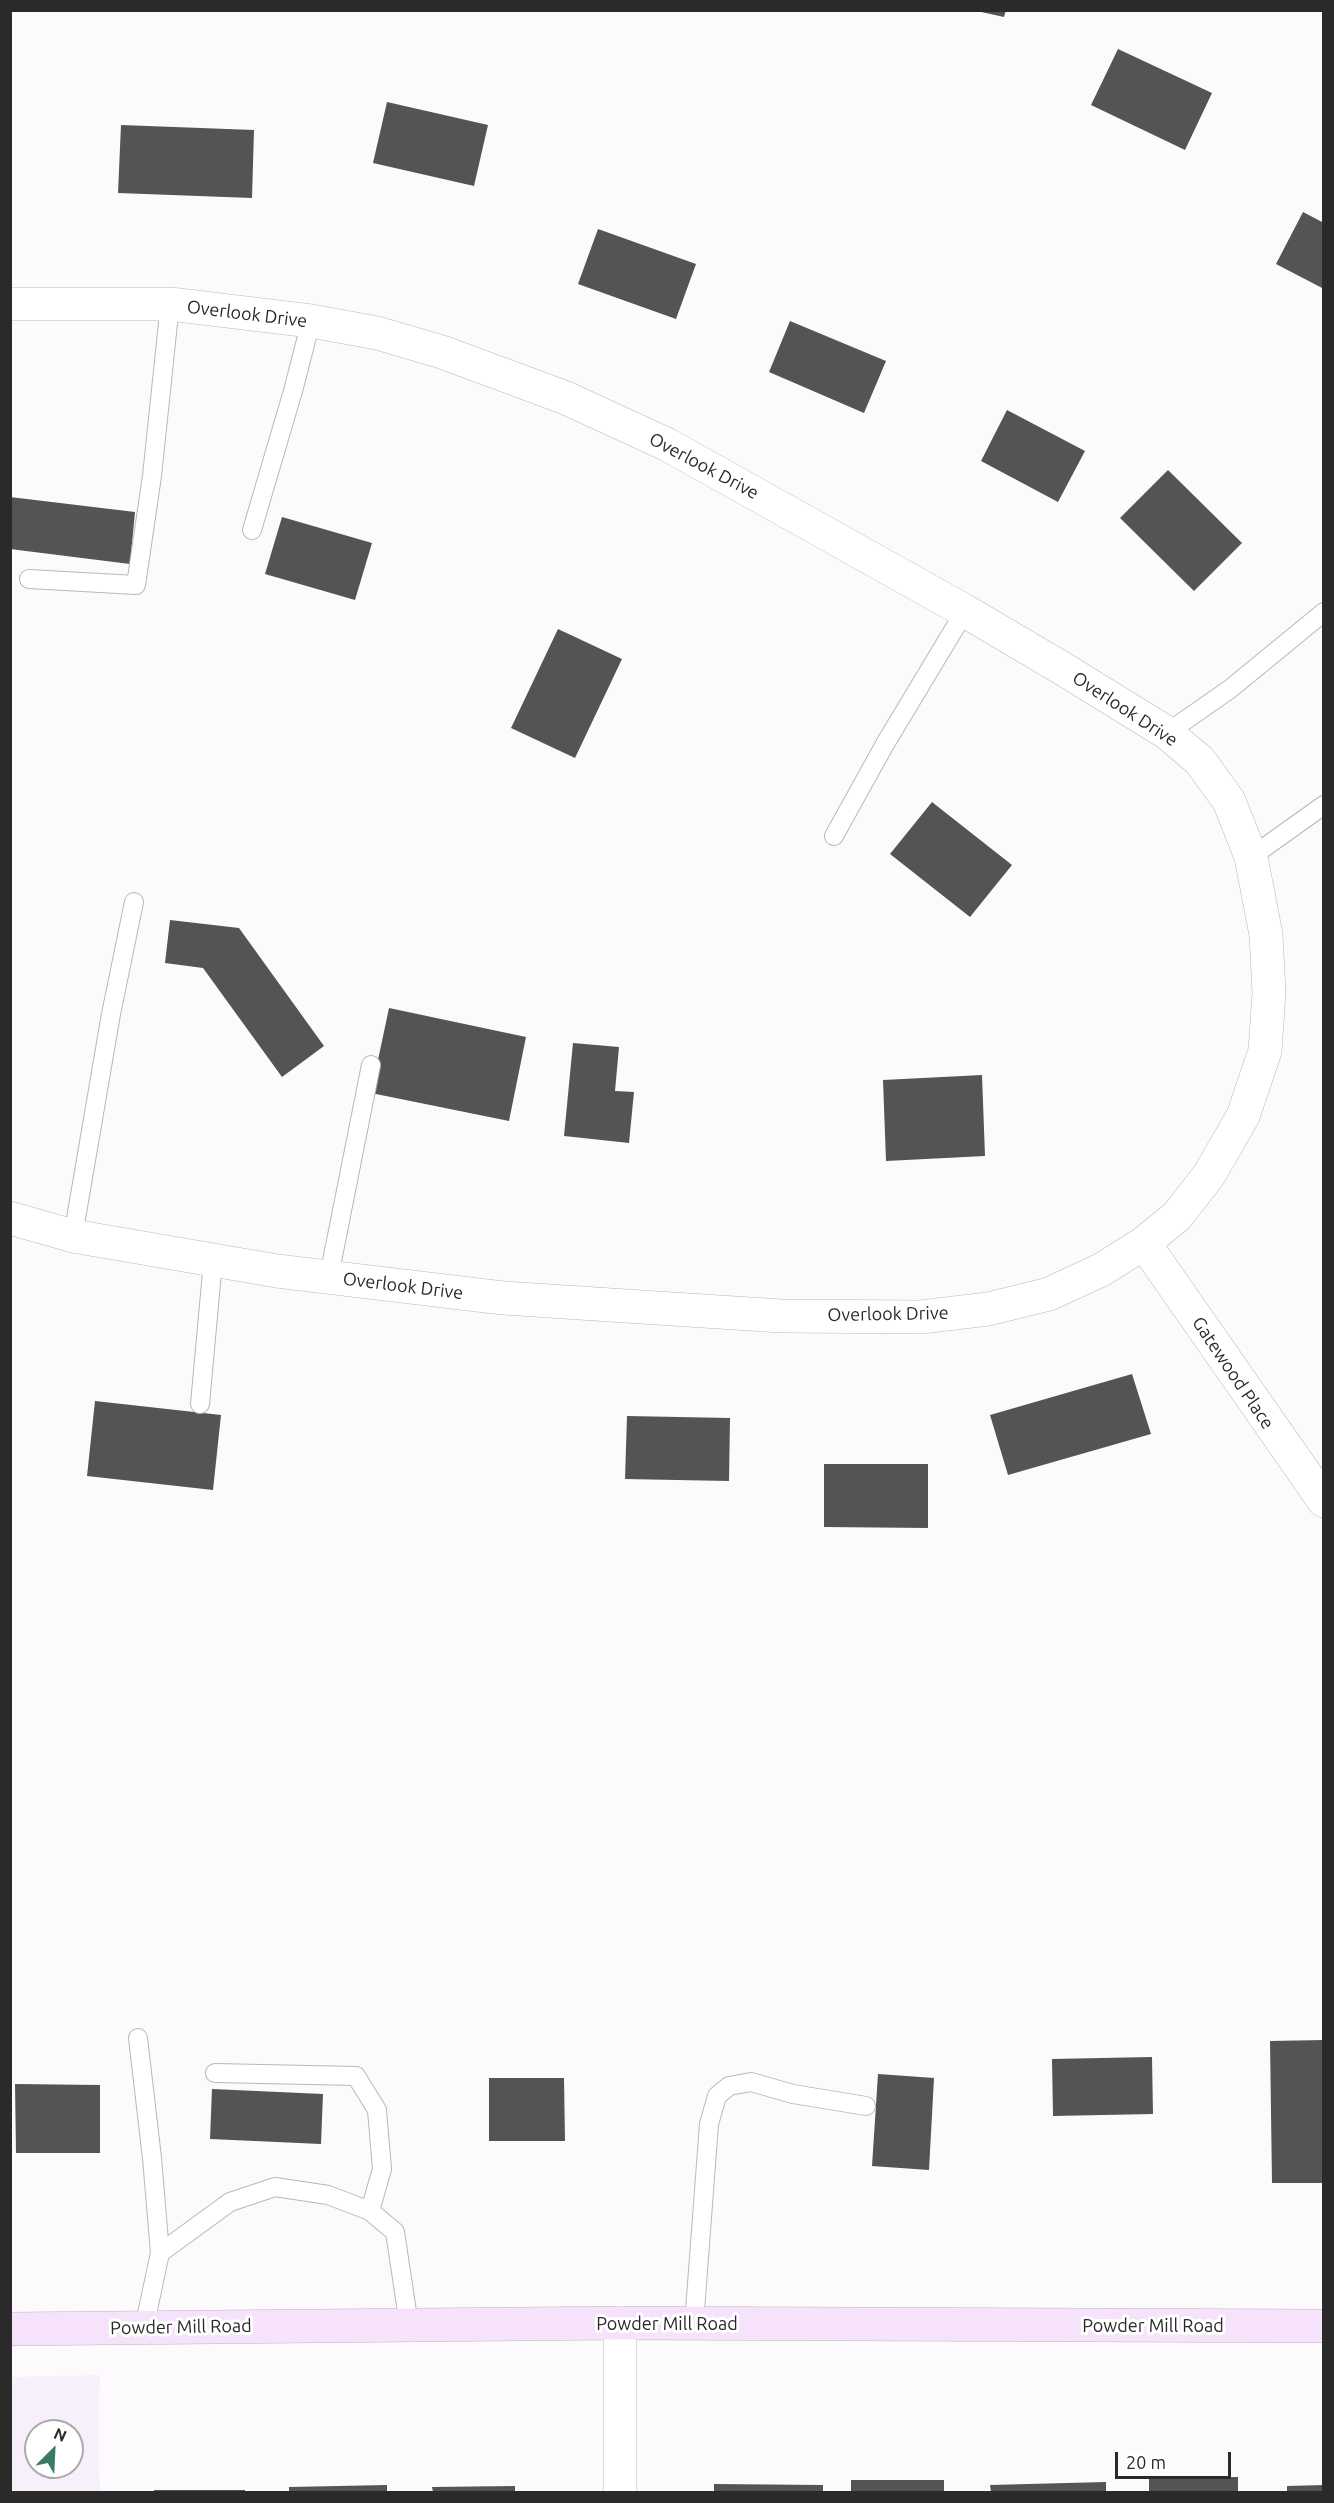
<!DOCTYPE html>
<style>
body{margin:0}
#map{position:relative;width:1334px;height:2503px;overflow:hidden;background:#fdfafd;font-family:Ubuntu,sans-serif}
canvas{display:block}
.frame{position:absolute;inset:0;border:12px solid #2b2a2b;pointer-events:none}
.north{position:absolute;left:24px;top:2419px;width:60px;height:60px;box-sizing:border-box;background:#fff;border:2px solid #aaa;border-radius:50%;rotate:24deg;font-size:16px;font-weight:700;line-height:24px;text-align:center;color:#2b2a2b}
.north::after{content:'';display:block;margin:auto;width:21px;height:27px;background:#3b7a66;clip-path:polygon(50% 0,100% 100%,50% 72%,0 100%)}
.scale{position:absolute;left:1115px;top:2452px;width:116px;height:27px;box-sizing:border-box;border:3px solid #2b2a2b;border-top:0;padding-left:8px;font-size:18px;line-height:21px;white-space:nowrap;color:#2b2a2b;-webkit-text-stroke:4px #fff;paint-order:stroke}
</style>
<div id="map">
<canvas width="1334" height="2503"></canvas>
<div class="frame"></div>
<div class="north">N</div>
<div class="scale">20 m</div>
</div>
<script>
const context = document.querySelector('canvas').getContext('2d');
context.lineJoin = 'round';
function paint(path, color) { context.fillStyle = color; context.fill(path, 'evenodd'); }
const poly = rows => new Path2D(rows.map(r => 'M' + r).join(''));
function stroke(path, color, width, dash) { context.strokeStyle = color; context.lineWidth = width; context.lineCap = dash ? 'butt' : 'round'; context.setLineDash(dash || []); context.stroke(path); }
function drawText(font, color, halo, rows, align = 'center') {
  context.font = font + ' Ubuntu,sans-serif'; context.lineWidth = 6; context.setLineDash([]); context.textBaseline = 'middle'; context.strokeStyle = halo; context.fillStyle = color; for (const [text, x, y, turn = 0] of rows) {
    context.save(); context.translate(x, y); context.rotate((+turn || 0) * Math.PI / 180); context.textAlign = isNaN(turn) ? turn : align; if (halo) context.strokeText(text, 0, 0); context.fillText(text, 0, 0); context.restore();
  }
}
paint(poly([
 [100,2375,98,2437,100,2492,11,2492,11,2377],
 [36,2431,72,2431,72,2467,36,2467]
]), '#f7eff9');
paint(poly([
 [972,10,1006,10,1004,17],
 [1118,49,1212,93,1185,150,1091,105],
 [387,102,488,125,474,186,373,163],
 [121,125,254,130,252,198,118,193],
 [1303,212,1324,223,1324,289,1276,264],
 [598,229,696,264,676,319,578,284],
 [790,321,886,361,864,413,769,372],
 [1007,410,1085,451,1058,502,981,461],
 [1168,470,1242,543,1194,591,1120,518],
 [10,497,135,512,130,564,10,549],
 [282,517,372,543,355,600,265,574],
 [558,629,622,659,575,758,511,728],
 [932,802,1012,865,970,917,890,854],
 [170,920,239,928,324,1046,282,1077,203,968,165,963],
 [389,1008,526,1037,509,1121,371,1093],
 [573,1043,619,1047,615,1091,634,1092,629,1143,564,1136],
 [982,1075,985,1156,886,1161,883,1080],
 [1132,1374,1151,1434,1008,1475,990,1415],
 [95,1401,221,1415,213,1490,87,1476],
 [627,1416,730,1418,729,1481,625,1479],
 [824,1464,928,1464,928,1528,824,1527],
 [1324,2040,1324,2183,1272,2183,1270,2041],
 [1152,2057,1153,2114,1053,2116,1052,2059],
 [878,2074,934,2078,929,2170,872,2166],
 [489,2078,564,2078,565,2141,489,2141],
 [15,2084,100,2085,100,2153,16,2153],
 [212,2089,323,2094,321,2144,210,2139],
 [1238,2477,1238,2492,1149,2492,1149,2478],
 [851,2480,944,2480,944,2492,851,2492],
 [1106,2482,1106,2492,991,2492,990,2485],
 [714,2484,823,2485,823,2492,714,2492],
 [387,2485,387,2492,289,2492,289,2487],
 [1324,2485,1324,2492,1287,2492,1287,2486],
 [515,2486,515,2492,433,2492,432,2487],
 [154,2490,245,2490,245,2492,154,2492]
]), '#565356');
const service = poly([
 [252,530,293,391,311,321],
 [29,579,136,585,152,476,170,304],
 [1167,733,1230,689,1324,612],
 [834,836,885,744,965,611],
 [1251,857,1324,805],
 [73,1236,111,1014,134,902],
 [329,1276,371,1065],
 [200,1404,213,1261],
 [138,2038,152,2158,160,2253],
 [215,2073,356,2076,377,2110,382,2169,370,2211],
 [694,2324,709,2124,717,2096,729,2086,751,2082,793,2094,866,2106],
 [144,2328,160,2253,230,2202,275,2187,328,2195,370,2211,395,2232,409,2325]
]);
const minor = poly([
 [10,304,170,304,311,321,377,333,442,352,566,398,668,445,965,611,1065,670,1167,733,1200,761,1229,801,1251,857,1266,935,1269,993,1265,1051,1243,1116,1209,1175,1177,1216,1144,1243,1101,1270,1049,1294,988,1309,921,1317,781,1316,503,1298,277,1271,73,1236,10,1218],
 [1144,1243,1324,1501],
 [620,2323,620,2492]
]);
const secondary = poly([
 [10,2329,620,2323,1324,2326]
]);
stroke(service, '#bab7ba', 20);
stroke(minor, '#bab7ba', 34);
stroke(secondary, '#bab7ba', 34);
stroke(service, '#fff', 18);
stroke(minor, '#fff', 33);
stroke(secondary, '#f6e2fa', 33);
drawText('18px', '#2b2a2b', '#fff', [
 ["Overlook Drive",247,314,7],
 ["Overlook Drive",704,466,28],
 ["Overlook Drive",1125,709,33],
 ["Overlook Drive",403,1286,7],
 ["Overlook Drive",888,1314,-1],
 ["Gatewood Place",1233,1373,56],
 ["Powder Mill Road",667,2324],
 ["Powder Mill Road",1153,2326],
 ["Powder Mill Road",181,2327,-1]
]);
</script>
